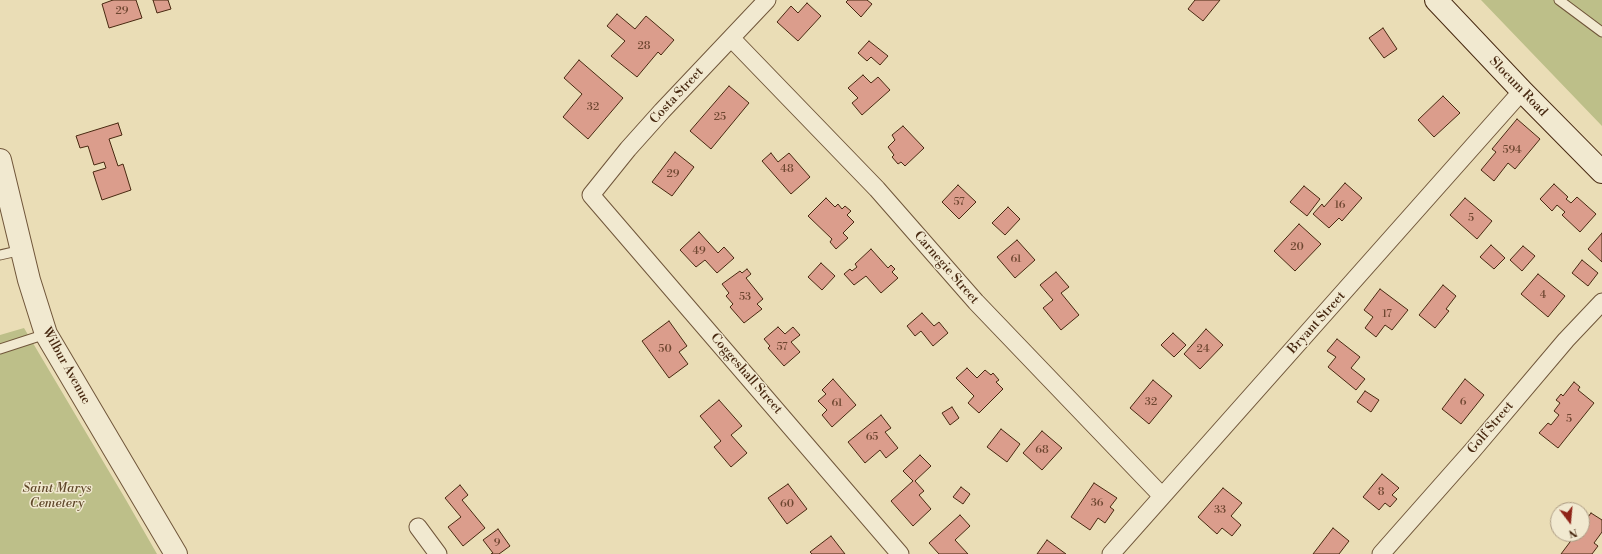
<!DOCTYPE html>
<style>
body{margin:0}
#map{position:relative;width:1602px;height:554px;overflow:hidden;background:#eaddb6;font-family:"Libre Bodoni",serif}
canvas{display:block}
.north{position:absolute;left:1550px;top:502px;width:40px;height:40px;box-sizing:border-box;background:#f1e9d0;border:1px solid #ad9c84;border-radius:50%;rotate:164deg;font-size:11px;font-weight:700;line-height:16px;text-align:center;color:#482911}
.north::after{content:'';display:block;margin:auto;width:14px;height:18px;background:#8f2418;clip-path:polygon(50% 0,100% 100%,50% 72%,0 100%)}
</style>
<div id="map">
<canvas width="1602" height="554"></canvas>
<div class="north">N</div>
</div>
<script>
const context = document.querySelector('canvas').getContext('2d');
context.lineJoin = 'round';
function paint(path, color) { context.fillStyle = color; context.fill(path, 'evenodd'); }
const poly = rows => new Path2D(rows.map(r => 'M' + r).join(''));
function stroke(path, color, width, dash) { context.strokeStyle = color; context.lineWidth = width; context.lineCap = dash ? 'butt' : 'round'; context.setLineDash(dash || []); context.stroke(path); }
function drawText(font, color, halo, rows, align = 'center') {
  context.font = font + ' "Libre Bodoni",serif'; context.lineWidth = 3; context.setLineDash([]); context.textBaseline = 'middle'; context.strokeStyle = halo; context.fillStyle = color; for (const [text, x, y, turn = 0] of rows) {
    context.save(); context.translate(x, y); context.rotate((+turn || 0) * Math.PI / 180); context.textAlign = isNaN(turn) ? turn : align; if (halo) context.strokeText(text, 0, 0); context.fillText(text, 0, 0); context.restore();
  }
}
paint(poly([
 [1481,0,1602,0,1602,126],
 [24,328,126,500,157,554,0,554,0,335]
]), '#bdbf89');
const building = poly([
 [113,0,136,0,142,18,109,28,102,4,113,0],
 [153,0,168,0,171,9,157,13,153,0],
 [848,0,867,0,872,4,861,17,846,2,848,0],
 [1195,0,1220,0,1203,21,1188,9,1195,0],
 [807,3,821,16,798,41,777,22,791,6,798,13,807,3],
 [617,14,635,29,646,16,674,40,661,55,658,52,637,77,611,56,625,41,607,26,617,14],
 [1383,28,1397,49,1384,58,1369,38,1383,28],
 [869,41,888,56,880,65,871,57,867,61,858,53,869,41],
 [579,60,623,98,588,139,563,117,582,94,564,78,579,60],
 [863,75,871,83,878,77,890,90,862,115,852,103,858,98,848,88,863,75],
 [729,86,749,103,711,149,690,131,729,86],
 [1443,96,1460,113,1434,137,1418,120,1443,96],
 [1517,119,1540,139,1515,169,1508,163,1494,181,1481,170,1496,152,1492,149,1517,119],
 [118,123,122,135,109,139,118,166,123,164,131,190,102,200,93,172,106,168,104,162,94,165,88,146,80,148,76,136,118,123],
 [903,126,924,148,905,166,901,162,898,164,892,157,894,155,888,147,895,140,892,135,903,126],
 [675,152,694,167,672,196,652,182,675,152],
 [771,153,778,162,789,153,810,177,791,194,762,161,771,153],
 [1345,183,1362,198,1342,221,1339,218,1329,228,1313,214,1322,204,1324,207,1345,183],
 [1554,184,1568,197,1566,199,1571,203,1577,197,1596,214,1580,232,1562,215,1565,212,1557,205,1552,211,1540,199,1554,184],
 [958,185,976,202,959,219,942,202,958,185],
 [1304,186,1320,199,1307,216,1290,202,1304,186],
 [826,198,835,207,838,204,842,209,845,206,851,211,847,215,854,222,843,233,848,238,836,249,830,242,832,239,808,216,826,198],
 [1465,198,1492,221,1477,239,1450,215,1465,198],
 [1008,207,1020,219,1005,235,992,223,1008,207],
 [1299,224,1321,244,1295,271,1274,251,1299,224],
 [699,232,718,253,724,247,734,258,717,273,705,260,696,267,680,250,699,232],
 [1602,233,1602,262,1588,249,1602,233],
 [1017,240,1035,260,1015,278,997,257,1017,240],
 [1491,245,1505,258,1494,269,1480,257,1491,245],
 [1523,246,1535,256,1522,271,1510,260,1523,246],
 [871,249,888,268,891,265,895,269,892,272,898,278,881,293,866,276,854,285,844,274,850,269,852,271,857,267,855,264,871,249],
 [1582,260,1598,273,1588,286,1572,273,1582,260],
 [821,263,835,276,822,290,808,277,821,263],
 [747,269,751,274,746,278,763,299,757,304,762,309,744,323,730,307,733,304,726,296,729,293,722,284,740,271,742,273,747,269],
 [1056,272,1069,287,1061,293,1079,315,1061,330,1043,308,1053,300,1040,285,1056,272],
 [1538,274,1565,296,1548,317,1521,294,1538,274],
 [1443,285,1456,296,1446,309,1449,311,1435,328,1419,315,1443,285],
 [1380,289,1408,310,1392,330,1385,325,1376,337,1365,328,1373,317,1364,310,1380,289],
 [922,313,934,326,939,322,948,333,933,346,921,331,915,336,907,326,922,313],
 [669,321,687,346,679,352,688,364,669,378,642,341,669,321],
 [778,327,785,334,793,327,800,335,791,342,800,352,784,366,768,348,770,346,764,339,778,327],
 [1206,329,1223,345,1200,369,1184,354,1206,329],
 [1173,333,1186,345,1174,357,1161,345,1173,333],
 [1337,339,1360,357,1351,368,1365,379,1356,390,1328,367,1336,357,1327,351,1337,339],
 [967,368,977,378,985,370,991,375,993,373,999,380,996,382,1003,389,979,413,968,403,974,396,956,378,967,368],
 [833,379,856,405,832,427,822,415,827,410,818,401,826,394,822,390,833,379],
 [1465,379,1484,395,1461,424,1442,409,1465,379],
 [1153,380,1172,396,1149,424,1130,408,1153,380],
 [1574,382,1580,387,1578,390,1594,403,1558,448,1539,433,1548,423,1551,425,1559,415,1554,411,1560,403,1556,400,1561,394,1563,396,1574,382],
 [1365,391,1379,400,1371,412,1357,402,1365,391],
 [719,400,742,426,731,435,747,453,731,467,714,447,721,441,700,416,719,400],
 [952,407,959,418,950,425,942,413,952,407],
 [881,415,891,428,885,432,898,448,886,458,880,450,865,463,848,442,881,415],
 [1001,429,1020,444,1007,462,987,447,1001,429],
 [1042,431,1062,448,1042,470,1023,453,1042,431],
 [920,455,931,466,915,481,924,491,919,495,931,509,913,526,891,501,913,481,903,471,920,455],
 [1382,474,1399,488,1392,495,1397,499,1390,507,1385,503,1379,510,1363,497,1382,474],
 [1094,483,1117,498,1110,507,1114,510,1105,523,1098,518,1090,530,1071,517,1094,483],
 [788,484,807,509,787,524,768,498,788,484],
 [460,485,468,495,462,500,485,528,463,546,448,527,461,517,445,498,460,485],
 [961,487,970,494,963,504,953,497,961,487],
 [1223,488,1242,503,1231,516,1241,525,1232,536,1222,528,1217,534,1198,517,1223,488],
 [1591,513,1602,520,1602,532,1594,543,1598,546,1592,554,1561,554,1576,534,1582,534,1582,525,1591,513],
 [960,515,970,526,955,540,968,554,939,554,929,543,960,515],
 [1333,528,1349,541,1339,554,1313,554,1333,528],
 [498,529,510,546,499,554,491,554,493,553,483,540,498,529],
 [831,536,845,554,812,554,810,552,831,536],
 [1047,540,1066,554,1037,554,1047,540]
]);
paint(building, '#db9d8c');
stroke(building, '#482911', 1);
const service = poly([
 [1559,0,1602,32],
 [0,255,22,250],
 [0,349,46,334]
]);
const minor = poly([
 [767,0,662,111,628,149,591,195,900,554],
 [732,39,877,189,976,302,1162,496],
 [418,527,438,554],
 [1111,554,1522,91],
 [1381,554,1472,451,1566,340,1602,302]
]);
const tertiary = poly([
 [0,160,29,280,46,334,176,554]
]);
const secondary = poly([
 [1436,0,1522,91,1602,172]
]);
stroke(service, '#70563a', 11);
stroke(minor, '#70563a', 19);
stroke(tertiary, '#70563a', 24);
stroke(secondary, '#482911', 24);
stroke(service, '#f1e9d0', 9);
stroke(minor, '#f1e9d0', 17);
stroke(tertiary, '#f1e9d0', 22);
stroke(secondary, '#f1e9d0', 22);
drawText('11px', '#6d4630', null, [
 ["29",122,11],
 ["28",644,46],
 ["32",593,107],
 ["25",720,117],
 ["594",1512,150],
 ["48",787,169],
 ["29",673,174],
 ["57",959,202],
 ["16",1340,205],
 ["5",1471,218],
 ["20",1297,247],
 ["49",699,251],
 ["61",1016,259],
 ["4",1543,295],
 ["53",745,297],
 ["17",1387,314],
 ["57",782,347],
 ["50",665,349],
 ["24",1203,349],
 ["32",1151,402],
 ["6",1463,402],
 ["61",837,403],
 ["5",1569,419],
 ["65",872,437],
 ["68",1042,450],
 ["8",1381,492],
 ["36",1097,503],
 ["60",787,504],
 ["33",1220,510],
 ["9",497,543]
]);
drawText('13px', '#482911', '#f1e9d0', [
 ["Slocum Road",1518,87,46],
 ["Costa Street",677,96,-47],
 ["Carnegie Street",946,268,49],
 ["Bryant Street",1317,323,-48],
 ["Wilbur Avenue",66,366,61],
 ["Coggeshall Street",746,374,49],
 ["Golf Street",1491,428,-50]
]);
drawText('italic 13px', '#5f4729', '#f1e9d0', [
 ["Saint Marys",57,489],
 ["Cemetery",57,504]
]);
</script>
